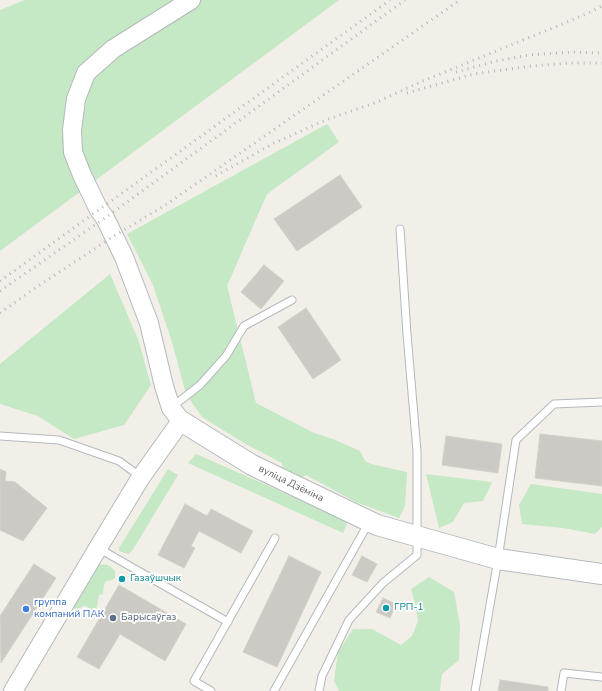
<!DOCTYPE html>
<meta charset="utf-8">
<style>
body{margin:0}
canvas{display:block;background:#f1efe8}
</style>
<canvas width="602" height="691"></canvas>
<script>
const context = document.querySelector('canvas').getContext('2d');
context.lineJoin = 'round';
function paint(path, color) { context.fillStyle = color; context.fill(path, 'evenodd'); }
const poly = rows => new Path2D(rows.map(r => 'M' + r).join(''));
function stroke(path, color, width, dash) { context.strokeStyle = color; context.lineWidth = width; context.lineCap = dash ? 'butt' : 'round'; context.setLineDash(dash || []); context.stroke(path); }
function drawText(font, color, halo, rows, align = 'center') {
  context.font = font + ' "Nunito Sans",sans-serif'; context.lineWidth = 3.5; context.setLineDash([]); context.textBaseline = 'middle'; context.strokeStyle = halo; context.fillStyle = color; for (const [text, x, y, turn = 0] of rows) {
    context.save(); context.translate(x, y); context.rotate((+turn || 0) * Math.PI / 180); context.textAlign = isNaN(turn) ? turn : align; if (halo) context.strokeText(text, 0, 0); context.fillText(text, 0, 0); context.restore();
  }
}
paint(poly([
 [25,0,339,0,0,251,0,10],
 [327,124,339,142,267,194,227,286,256,403,314,433,333,439,360,451,365,461,371,464,407,472,405,506,399,518,356,502,306,475,300,478,283,471,282,463,244,443,202,417,186,394,172,342,153,285,127,234],
 [110,274,138,339,151,385,124,425,74,439,38,416,0,404,0,364],
 [196,454,348,521,343,533,188,463],
 [168,469,178,475,132,551,128,554,119,551,119,548],
 [426,474,492,482,483,501,464,503,453,522,439,528],
 [531,484,602,494,602,527,595,534,563,528,522,524,519,505],
 [96,564,108,565,111,567,115,571,115,578,112,580,106,581,104,584,103,594,99,595,97,607,92,609,89,609,87,606,83,606,79,609,75,609,72,606],
 [429,577,454,592,460,625,459,660,442,674,440,691,339,691,334,681,338,652,353,629,372,629,401,645,412,636,418,621,415,603,411,589]
]), '#c5e8c5');
const building = poly([
 [340,175,362,207,297,251,274,219,340,175],
 [264,265,284,281,261,309,241,292,264,265],
 [306,308,341,360,313,379,278,327,306,308],
 [540,434,602,441,602,486,535,478,540,434],
 [446,436,502,444,498,473,442,465,446,436],
 [0,469,6,472,5,481,15,482,47,508,23,541,0,530,0,469],
 [185,504,207,516,211,509,253,531,241,553,199,531,191,546,195,548,184,568,158,555,185,504],
 [289,556,321,572,277,667,243,652,289,556],
 [362,556,377,564,367,582,352,575,362,556],
 [34,564,56,578,1,663,0,616,34,564],
 [119,585,186,624,165,661,120,634,99,669,77,657,119,585],
 [383,598,396,604,390,618,376,612,383,598],
 [500,680,548,687,548,691,498,691,500,680]
]);
paint(building, '#cccac5');
stroke(building, '#d6d1c6', 1);
const service = poly([
 [172,407,200,385,226,356,244,326,292,300],
 [0,436,59,440,119,461,141,477],
 [98,548,228,622],
 [211,691,194,681,275,538],
 [274,691,364,531,370,524],
 [319,691,322,676,349,620,383,583,417,555,417,451,407,334,400,229],
 [475,691,498,559,516,440,554,404,602,402],
 [561,691,564,673,602,677]
]);
const tertiary = poly([
 [13,691,98,548,141,477,181,421,171,408,164,386,149,323,124,257,105,218,99,210,82,175,73,152,72,130,76,99,86,73,113,49,191,0]
]);
const secondary = poly([
 [181,421,252,465,377,525,498,559,602,574]
]);
stroke(service, '#b5b8bc', 9);
stroke(tertiary, '#b5b8bc', 20);
stroke(secondary, '#b6babf', 22);
stroke(service, '#fff', 7);
stroke(tertiary, '#fff', 18);
stroke(secondary, '#fff', 20);
stroke(poly([
 [456,72,496,61,529,55,571,52,602,53],
 [407,93,474,74,531,66,570,63,602,63],
 [216,176,274,143,326,120,377,102,423,81,584,15,602,6],
 [0,281,390,0],
 [0,291,105,218,405,0],
 [0,313,32,290,114,236,167,204,460,0]
]), '#b6b7b8', 3, [1, 5]);
for (const [x, y, r, color] of [
 [122,579,4,"#0f9aa8"],
 [386,608,4,"#0f9aa8"],
 [26,609,4,"#3f7fe0"],
 [113,618,4,"#5c6f8a"]
]) { const dot = new Path2D(); dot.arc(x, y, r, 0, 2 * Math.PI); context.fillStyle = color; context.fill(dot); stroke(dot, '#fff', 1.5); }
drawText('10px', '#5f6368', '#fff', [
 ["вуліца Дзёміна",291,484,26]
]);
drawText('10px', '#0d838f', '#fff', [
 ["Газаўшчык",130,579],
 ["ГРП-1",394,608]
], 'left');
drawText('10px', '#366cbe', '#fff', [
 ["группа",34,603],
 ["компаний ПАК",34,615]
], 'left');
drawText('10px', '#4e5e75', '#fff', [
 ["Барысаўгаз",121,618]
], 'left');
</script>
